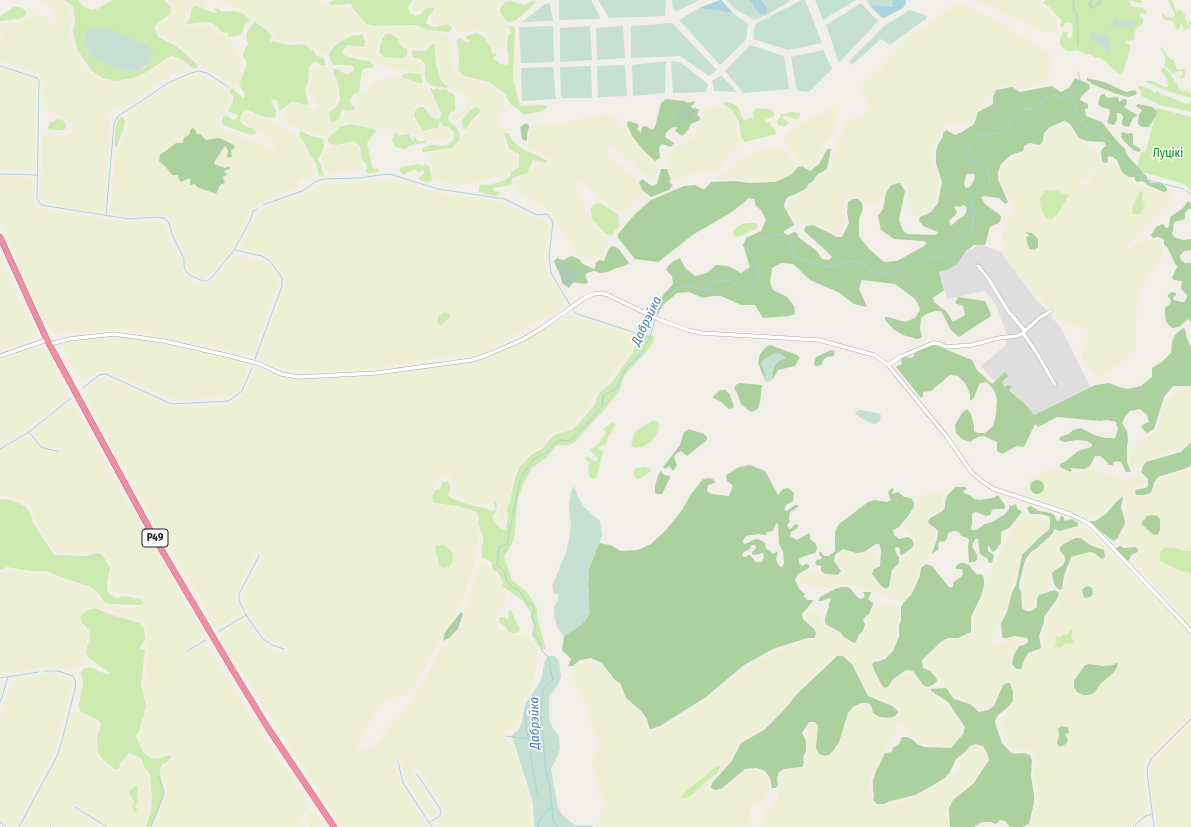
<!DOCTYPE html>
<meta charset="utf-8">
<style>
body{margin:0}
canvas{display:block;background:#f2efe9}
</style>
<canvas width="1191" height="827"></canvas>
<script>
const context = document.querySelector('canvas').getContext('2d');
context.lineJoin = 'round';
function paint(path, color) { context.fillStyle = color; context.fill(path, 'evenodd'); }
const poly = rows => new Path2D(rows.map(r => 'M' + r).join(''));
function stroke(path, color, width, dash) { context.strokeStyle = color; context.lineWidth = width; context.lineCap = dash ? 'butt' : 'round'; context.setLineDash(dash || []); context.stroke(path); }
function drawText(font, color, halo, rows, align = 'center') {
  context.font = font + ' "Fira Sans Condensed",sans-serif'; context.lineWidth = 3; context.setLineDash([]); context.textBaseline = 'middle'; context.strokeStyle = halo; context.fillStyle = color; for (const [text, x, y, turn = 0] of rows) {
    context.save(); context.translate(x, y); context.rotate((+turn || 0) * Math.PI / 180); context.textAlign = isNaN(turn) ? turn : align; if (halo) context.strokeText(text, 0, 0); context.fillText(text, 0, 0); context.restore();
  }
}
paint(poly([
 [980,244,1001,252,1037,301,1046,309,1062,330,1090,387,1034,415,1012,391,990,377,981,366,1007,344,1005,328,995,304,985,291,947,299,939,271,966,252]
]), '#e0dfdf');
paint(poly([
 [39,0,60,0,66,4,70,9,71,14,70,34,75,53,84,68,97,78,103,81,121,82,133,80,141,77,161,63,173,59,183,62,185,65,185,67,182,71,171,74,163,79,133,103,124,107,112,109,109,113,110,123,106,206,102,212,44,203,42,201,41,196,42,139,44,135,48,134,65,135,72,133,76,129,75,125,47,108,44,104,42,99,43,78,39,74,0,61,0,43,2,33,0,23,20,23,35,14,45,17,49,22,53,23,56,22,54,10,49,5],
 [168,0,205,0,207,4,205,7,195,4,191,6,184,21,184,24,187,26,208,26,214,28,220,35,230,40,242,61,242,73,240,82,237,85,232,85,203,66,180,45,160,35,158,30,158,25,162,20,170,18,174,15,174,9],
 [221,0,319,0,323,5,348,7,352,10,362,22,372,28,386,29,404,27,419,28,448,35,451,38,453,65,454,69,458,74,471,80,490,86,502,95,505,102,504,107,498,115,503,129,504,145,515,158,516,163,512,169,505,175,477,182,454,185,435,180,429,162,429,157,433,153,455,147,472,124,482,114,483,109,482,106,474,106,456,121,452,121,451,118,452,115,465,110,467,107,468,100,466,98,444,81,441,76,442,69,437,58,437,46,434,41,419,49,410,47,404,44,395,33,385,32,382,35,377,46,376,52,377,54,389,59,408,57,416,59,422,63,423,68,421,71,391,70,364,57,347,53,346,50,348,48,366,48,369,39,369,31,367,31,354,33,337,41,326,54,323,54,301,41,285,42,277,39,266,26,249,15,222,2],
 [414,0,505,0,498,6,496,10,499,17,503,20,506,25,506,40,504,47,500,49,496,50,491,45,487,33,484,30,481,29,464,32,458,30,449,22,435,24,432,23,431,20,438,9,437,6,433,5,420,11,416,11,413,9,411,6],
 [976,0,1039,0,1039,4,1045,7,1055,18,1058,24,1054,31,1042,32],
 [963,4,980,14,995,20,1047,52,1052,60,1052,66,1049,74,1044,81,1038,84,1027,87,1000,86,990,93,972,121,949,124,943,129,932,148,932,154,938,179,938,190,936,197,929,210,923,214,913,215,910,212,908,190,905,183,897,182,889,185,878,203,873,206,867,205,859,197,853,196,845,200,843,205,846,219,844,224,837,231,831,231,821,226,799,222,793,217,790,212,789,208,791,202,804,194,819,176,827,173,830,169,836,142,841,135,843,126,846,121,868,113,870,110,868,102,860,90,861,86,880,70,909,38,920,30,952,7,957,5],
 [314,66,326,67,330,69,335,81,337,96,335,104,328,113,328,117,329,121,334,122,338,121,345,114,356,111,357,108,354,101,355,98,359,94,368,92,370,84,374,81,382,81,392,76,397,76,424,86,428,90,437,108,438,113,436,115,424,104,418,104,413,107,413,120,422,130,428,131,443,127,448,130,450,136,448,140,442,142,434,141,412,133,360,125,352,122,345,123,327,136,323,136,294,127,285,121,283,117,283,112,289,105,295,104,315,109,317,108,317,104,309,94,308,89,310,85,311,74],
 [0,68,36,79,37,82,35,169,33,171,0,170],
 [194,74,205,77,224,89,228,93,230,102,227,109,217,120,216,124,218,128,238,137,253,139,270,149,275,149,276,147,276,144,272,139,247,124,242,120,242,117,245,113,249,113,267,120,276,125,295,135,300,138,305,146,315,170,313,177,311,180,302,179,300,180,293,190,262,202,253,207,250,211,240,236,231,251,210,274,204,277,198,277,192,274,188,270,186,264,184,250,175,236,173,225,170,219,164,215,130,216,115,214,111,211,111,208,115,153,120,147,128,126,127,116,129,112,173,84],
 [193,128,197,134,200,134,206,140,218,138,231,150,231,154,226,146,224,147,214,164,225,168,229,166,228,170,224,171,224,184,220,185,218,191,206,191,198,187,195,184,193,184,190,178,189,178,184,181,178,175,172,175,166,167,166,150,176,144,183,143,183,139,190,134,191,129],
 [836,105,839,107,834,134,823,146,817,162,813,166,809,167,802,164,787,145,784,140,784,136,787,132,812,118,823,113,833,106],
 [712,106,720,106,728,109,733,114,737,122,738,132,740,141,738,146,727,157,720,169,714,172,697,173,689,175,684,178,675,179,672,176,667,163,669,152,674,148,693,138,699,123,702,119,704,114,703,110,706,107],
 [606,114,615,117,620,122,635,143,655,163,657,168,656,178,653,181,649,179,634,164,614,146,609,146,606,149,605,152,607,156,631,173,642,190,643,194,642,198,635,201,624,213,621,213,600,198,583,182,579,182,576,183,576,187,589,216,596,227,607,239,608,243,603,254,596,259,589,260,582,258,576,252,551,213,532,199,519,192,515,189,514,185,515,181,535,167,551,164,551,159,541,152,535,152,527,147,532,127,534,124,539,123,558,124],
 [1065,124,1070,127,1080,142,1095,151,1099,157,1099,165,1087,178,1081,182,1079,187,1086,184,1102,166,1111,164,1116,167,1126,177,1135,184,1173,196,1171,201,1128,245,1129,249,1131,249,1143,240,1155,240,1160,242,1163,251,1161,259,1142,285,1135,319,1136,345,1135,349,1130,355,1105,374,1099,376,1094,375,1083,361,1081,356,1084,347,1090,337,1087,329,1065,324,1059,319,1017,273,1005,256,1003,250,1002,229,1013,213,1014,209,1002,184,1000,172,1002,166,1006,162,1023,153,1029,147,1041,146,1044,144,1048,131,1056,126],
 [352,144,358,147,360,159,364,166,363,170,361,171,348,171,334,174,331,174,325,170,321,158,326,149,330,148],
 [765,148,783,150,789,154,793,160,794,166,793,171,790,175,782,178,770,181,733,179,717,179,715,178,751,153],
 [0,176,31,178,35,184,34,203,37,207,42,209,98,218,134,222,157,221,162,223,166,226,172,245,178,255,181,269,184,274,195,283,203,284,209,283,215,279,232,258,237,256,258,260,266,263,271,268,278,279,278,284,254,351,250,355,246,355,231,351,172,338,121,328,57,334,53,332,49,328,38,309,0,219],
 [382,179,393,179,421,188,454,196,483,198,501,202,532,216,544,219,547,222,549,227,550,232,546,258,546,267,549,276,564,301,563,307,555,313,541,318,527,328,496,346,476,355,438,358,391,366,330,372,294,371,280,368,263,360,259,356,260,350,286,284,285,278,275,262,270,257,262,254,243,249,241,247,244,238,253,224,255,216,264,208,274,203,303,194,321,185,330,182,351,182],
 [0,255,17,296,38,333,35,338,0,350],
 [567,315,570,315,633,335,637,340,608,381,599,388,588,409,579,417,575,423,566,429,549,435,538,448,527,455,520,463,514,474,510,488,506,519,503,523,500,523,497,519,501,505,500,501,495,500,490,503,479,504,471,503,463,500,457,494,453,480,448,474,444,475,439,480,430,496,432,505,453,506,466,509,472,512,477,520,479,534,472,575,460,607,412,689,407,694,388,700,380,705,356,747,359,749,365,749,372,747,381,738,415,696,431,667,438,652,458,632,463,623,467,602,477,568,481,566,486,566,490,569,498,577,506,592,504,604,495,621,494,628,509,634,525,635,529,638,536,649,538,660,535,669,532,688,524,698,518,722,514,728,505,733,504,735,514,749,524,783,528,793,531,827,437,827,437,824,439,820,443,817,443,807,419,770,415,769,413,770,413,774,437,812,436,815,433,817,428,815,405,778,400,759,397,757,395,758,395,761,400,783,427,827,341,827,221,639,221,635,224,632,244,621,247,621,263,644,269,649,280,654,285,654,288,651,287,647,277,644,270,640,262,633,244,603,244,592,262,555,261,553,258,551,256,553,236,593,236,600,242,612,242,615,218,627,214,627,201,600,158,530,110,442,86,397,86,391,100,378,104,377,169,406,175,407,225,405,235,402,243,395,253,373,256,369,259,368,279,376,290,378,340,378,464,363,480,360,510,348,531,337],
 [109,336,144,340,185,348,240,361,245,364,247,368,245,379,240,390,228,397,176,400,106,371,97,372,85,381,82,382,63,350,63,345,70,342,84,339],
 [34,348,40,348,44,350,48,354,67,392,67,397,41,420,0,446,0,359],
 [1191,388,1191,440,1182,447,1177,450,1150,457,1144,461,1137,468,1133,469,1131,466,1130,461,1130,455,1132,450,1136,444,1157,431,1166,402,1177,391],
 [68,404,72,404,75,407,123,494,202,630,204,635,202,639,187,647,186,652,188,652,203,644,208,647,259,729,307,800,305,812,299,819,304,827,154,827,166,795,167,789,162,774,162,769,166,764,174,759,175,757,173,754,155,755,149,754,145,750,141,742,140,735,142,724,148,714,145,691,147,630,143,621,106,609,91,607,85,610,79,618,81,625,87,632,87,639,84,648,84,660,77,670,73,671,49,666,0,674,0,573,5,571,19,570,58,578,68,583,87,587,92,591,99,601,130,609,145,604,146,602,145,598,142,596,134,594,119,594,111,590,110,585,112,564,104,551,72,554,60,553,55,551,34,518,31,505,27,502,6,496,0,496,0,451,25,436,28,435,45,450,60,452,60,449,43,446,33,434,33,431],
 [1052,468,1070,473,1086,470,1094,470,1125,479,1133,476,1140,476,1143,478,1145,481,1144,484,1133,489,1132,493,1134,496,1139,497,1150,495,1154,493,1158,481,1160,479,1182,472,1191,468,1191,626,1137,566,1136,558,1139,552,1138,547,1120,542,1121,536,1124,533,1127,524,1125,494,1123,494,1113,502,1104,513,1098,516,1088,517,1024,493,1023,490,1024,487,1032,478,1046,470],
 [929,491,939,492,942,496,943,507,939,511,931,515,926,521,927,524,934,530,935,533,935,538,930,554,925,559,920,567,911,591,903,599,897,600,889,598,871,590,850,586,845,585,835,587,809,586,799,582,799,577,805,572,838,576,842,574,843,571,838,562,838,556,842,552,848,552,861,554,868,553,871,553,877,559,877,564,870,577,879,586,884,589,889,589,897,570,904,558,914,549,916,544,916,540,906,530,905,526,906,522,923,495],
 [1023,515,1040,516,1044,517,1048,523,1046,531,1040,535,1025,550,1021,556,1017,572,1006,608,994,630,992,637,993,645,994,646,1014,637,1018,641,1011,661,1010,665,1013,671,1022,671,1025,662,1031,655,1043,648,1044,644,1043,638,1048,618,1059,602,1072,560,1083,554,1091,554,1100,559,1104,559,1106,558,1105,550,1084,537,1078,536,1062,542,1059,545,1058,549,1062,559,1061,563,1054,570,1052,574,1049,588,1038,594,1032,607,1029,608,1025,607,1024,601,1023,581,1026,567,1032,555,1056,533,1079,527,1088,530,1097,538,1106,547,1109,553,1116,558,1191,635,1191,715,1146,760,1144,766,1144,773,1147,807,1146,810,1127,827,1027,827,1031,824,1033,818,1036,802,1034,772,1035,758,1033,753,1029,749,1015,750,1009,746,1006,742,1001,726,1002,720,1014,705,1016,698,1012,683,1009,681,1003,684,993,703,988,706,980,706,955,696,926,664,926,660,929,656,944,642,972,634,974,629,973,621,991,571,1006,539],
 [885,602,897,605,899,609,900,615,896,636,889,654,883,658,872,659,869,661,880,687,885,689,888,689,898,677,910,673,915,674,927,690,945,704,951,711,961,726,961,732,959,737,951,746,935,744,927,745,918,742,902,723,899,724,871,775,870,782,872,800,873,803,876,804,885,805,911,799,926,792,958,772,963,757,968,750,973,746,978,746,983,748,985,753,985,762,974,780,951,800,947,809,946,815,948,827,759,827,763,824,765,812,773,805,777,800,780,777,782,774,787,769,802,768,804,767,807,763,807,736,810,725,813,723,816,724,818,729,816,747,817,752,821,757,825,757,831,756,836,751,850,715,853,710,859,706,869,706,872,713,879,718,886,719,897,717,901,713,900,709,895,704,874,696,868,692,854,663,843,654,838,654,833,656,799,690,779,714,753,735,743,741,736,748,729,763,709,783,708,786,709,789,713,791,720,791,735,783,743,773,755,769,765,773,769,778,769,792,760,803,755,802,751,804,749,807,751,818,750,822,743,827,598,827,598,822,605,801,600,794,592,764,592,759,599,746,599,741,591,725,586,703,572,679,571,674,572,668,577,664,583,662,589,661,603,667,613,678,624,698,644,716,648,731,656,731,686,714,748,667,772,653,805,641,816,638,818,634,817,630,808,619,807,615,809,611,812,610,815,611,828,628,850,642,858,643,861,640,865,632,867,623,875,608],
 [718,765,720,765,717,773,705,782,683,794],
 [49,673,58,674,67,676,71,680,72,684,59,739,54,752,17,824,9,827,0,820,0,717,11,683,14,679,19,677],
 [74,712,78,712,95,720,98,725,98,729,95,743,96,751,98,758,104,764,115,771,119,771,122,768,127,758,130,757,139,759,148,777,150,797,145,827,110,827,77,805,73,805,74,810,100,827,57,827,51,823,48,824,48,827,21,827,60,753,71,715],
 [1191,723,1191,827,1157,827,1149,774,1151,764],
 [310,811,315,812,325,827,310,827,307,816]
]), '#eef0d5');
paint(poly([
 [63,0,78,0,83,6,91,10,97,9,113,0,164,0,170,6,171,9,170,14,154,26,158,37,176,46,198,65,197,68,193,68,184,61,173,56,168,57,147,72,137,77,116,81,102,78,92,71,84,60,77,49,73,30,75,20,74,9,70,4],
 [126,36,144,43,151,48,147,66,140,70,132,72,125,70,98,61,91,56,84,44],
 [335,0,412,0,408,8,410,13,415,16,421,14,425,9,432,7,434,8,433,11,428,17,426,23,431,26,435,27,449,24,452,29,450,32,428,30,415,25,376,26,367,24,352,8,351,4,331,5,329,3,331,1],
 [534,0,537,2,516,20,511,22,506,21,500,12,500,9,505,2,510,1,524,5],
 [1045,0,1142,0,1142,3,1140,3,1132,1,1130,1,1131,6,1142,8,1145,9,1147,13,1146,14,1143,13,1140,14,1140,17,1143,18,1143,22,1142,24,1135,30,1134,40,1126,41,1126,43,1130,45,1130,50,1123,72,1121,74,1118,73,1101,58,1096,58,1089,54,1086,54,1077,50,1074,51,1067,51,1063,48,1060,45,1060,40,1063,32,1068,32,1067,36,1069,39,1071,39,1073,31,1073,26,1071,23,1068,22,1064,23,1063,27,1061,27,1061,20,1049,7,1043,3],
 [1093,32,1097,36,1107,33,1109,40,1112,42,1108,48,1111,53,1107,53,1104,48,1090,38],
 [1168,0,1172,0,1177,13,1178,13,1178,9,1185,14,1186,17,1184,18,1187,21,1187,27,1188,26,1189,22,1191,22,1191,25,1188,29,1184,30,1181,23,1180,28,1177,30,1174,22,1164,19,1162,15,1163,13,1166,17,1172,18,1175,16,1173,9,1170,5],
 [194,6,197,6,215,13,218,12,214,10,214,8,219,9,221,12,233,11,243,13,250,20,245,24,243,31,240,35,230,37,228,36,228,33,222,32,215,25,208,22,188,24,186,23,191,17,191,10],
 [14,7,20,7,25,10,26,14,23,18,0,21,0,16],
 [255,22,268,31,271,36,270,41,289,45,303,44,314,51,316,56,323,57,325,62,325,65,322,66,315,61,309,67,308,82,305,90,308,103,305,105,293,102,289,103,284,108,279,110,277,101,273,99,271,102,276,111,275,117,269,118,261,116,248,110,244,111,241,115,240,121,245,126,255,130,256,133,251,135,223,125,222,122,223,117,226,115,233,120,237,118,238,115,228,111,233,101,233,96,229,92,232,88,243,98,245,96,244,92,239,86,247,63,243,57,243,53,248,44,246,36,248,30],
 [511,25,515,28,513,78,520,106,548,105,545,110,529,114,522,114,518,109,511,105,505,94,489,82,464,76,458,70,459,57,457,40,459,38,466,42,469,43,470,40,466,39,466,36,476,33,484,37,491,48,492,53,495,53,497,56,493,57,495,60,500,64,508,65,509,63,507,48,508,35,511,34,509,26],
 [362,34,363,36,364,40,366,41,364,47,346,45,343,51,343,54,346,56,356,59,369,61,373,65,373,68,366,68,362,70,359,91,353,95,349,101,356,109,349,111,342,109,339,119,333,122,330,120,329,112,337,106,340,100,338,82,333,73,334,69,338,69,347,75,354,70,353,67,350,65,333,65,330,60,329,54,332,49,341,41,353,35,358,36],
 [386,34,391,34,398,38,401,46,407,49,407,55,402,58,392,58,384,57,379,52,382,39],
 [433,43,435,44,436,64,441,80,447,86,447,88,431,85,427,82,425,76,425,65,422,60,413,57,411,53,412,51,414,50,426,51],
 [1162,47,1167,56,1174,61,1177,70,1182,69,1185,70,1185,77,1183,78,1178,77,1183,75,1183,73,1182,71,1172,73,1164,65,1166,59,1161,49],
 [1164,67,1170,73,1180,90,1188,91,1191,94,1191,98,1170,92,1146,82,1146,81,1154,81,1164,87,1168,87,1167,79,1161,71,1162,68],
 [408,73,421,74,423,82,421,84,402,77,402,75],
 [1137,85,1150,89,1155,93,1157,91,1161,94,1184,103,1189,104,1189,102,1191,101,1191,112,1160,105,1145,98,1141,96,1141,92],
 [430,88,432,88,433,90,437,88,441,91,441,89,448,90,448,92,452,93,455,96,455,110,449,114,448,120,457,128,460,134,459,141,452,148,423,152,422,149,425,147,432,145,443,146,448,145,453,140,454,133,449,127,444,126,441,122,439,123,439,127,424,131,417,122,414,115,416,109,420,107,424,107,431,117,435,118,438,120,440,118,441,113],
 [725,102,731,103,738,107,744,121,750,118,754,119,753,113,756,108,769,109,774,112,774,116,765,120,765,122,770,122,771,126,775,129,776,134,745,142,741,137,739,122,732,110,723,104],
 [478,107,481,109,480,112,471,121,466,129,463,129,462,120,473,108],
 [1157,108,1191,117,1191,190,1184,184,1136,170,1141,152,1146,151],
 [792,112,800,113,800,116,798,119,785,116,783,117,784,120,788,121,789,123,785,127,778,125,777,121,780,117,781,114],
 [121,116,123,117,125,120,124,127,117,146,115,148,115,129,117,122],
 [58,119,62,120,66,123,66,128,63,130,49,130,48,127,50,123],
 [350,124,374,129,376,131,367,143,372,166,374,169,378,169,379,171,378,172,369,173,365,171,367,169,366,164,362,160,360,146,354,141,336,145,328,143,328,138,331,135,340,127],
 [301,131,311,136,323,139,324,148,318,159,324,174,322,176,319,176,316,163,310,155,304,142,301,139,299,133],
 [397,132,398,137,402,135,409,134,412,141,414,140,414,137,415,137,418,141,425,141,426,143,411,145,405,149,395,147,392,140,395,133],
 [504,133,508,133,513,141,521,148,530,153,539,156,547,161,546,163,532,160,531,165,527,173,512,178,511,185,493,188,494,191,500,192,499,195,493,196,479,192,479,186,482,184,489,185,500,182,510,177,511,172,519,167,519,154,509,149],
 [419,164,422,166,425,164,429,166,432,181,426,182,420,180,419,177,424,174,425,172,422,170,419,172,415,170,411,171,403,175,399,170,401,167],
 [1054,190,1069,195,1057,215,1050,220,1044,215,1040,205,1040,198,1045,191],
 [1140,191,1143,193,1142,198,1145,206,1140,214,1132,214,1133,205],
 [601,203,618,215,619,226,611,236,605,233,592,219,591,209,594,204],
 [749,223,757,223,758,226,755,229,741,236,734,236,733,232,736,228,742,224],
 [446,312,449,314,450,317,442,325,438,325,437,321,439,316,442,313],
 [647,334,654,336,653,343,646,352,624,376,620,390,605,409,574,443,567,445,557,445,547,457,532,468,524,482,518,499,514,540,504,557,512,580,527,592,537,608,538,620,546,650,539,647,532,636,533,625,530,611,523,601,503,586,501,577,498,573,492,569,492,562,482,557,482,548,483,544,483,536,478,523,479,519,477,512,458,506,433,503,432,496,436,490,440,489,442,483,447,481,450,485,450,490,448,495,451,498,474,506,486,508,492,512,495,509,494,502,495,500,497,504,496,511,492,517,497,525,502,529,506,530,508,516,507,509,510,501,514,481,520,466,532,454,542,449,554,435,571,430,575,427,594,406,599,393,613,381,632,354,636,344],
 [653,420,658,422,659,427,657,434,652,441,644,446,635,448,631,446,635,432],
 [613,422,615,424,613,431,609,435,606,444,598,448,599,450,603,450,597,476,594,479,590,478,588,466,590,463,585,458,588,456,593,461,596,461,598,459,596,456,590,450,597,445,605,435,605,431,603,430,606,427],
 [645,467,650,469,651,471,641,478,637,479,634,476,633,471,636,468],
 [0,499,11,500,25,506,29,511,33,523,54,555,86,556,97,553,102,554,110,568,107,583,107,591,111,595,116,598,125,596,141,599,144,602,143,604,140,605,110,604,104,602,99,594,89,586,66,579,46,571,31,571,7,567,0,570],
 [437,545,444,545,450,550,453,555,452,563,449,567,442,568,439,564,435,548],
 [1165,547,1175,548,1185,551,1191,551,1191,573,1178,570,1160,561,1160,552],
 [95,608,109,614,140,623,144,628,145,640,140,647,141,649,145,650,141,683,146,707,144,713,145,715,142,720,139,732,136,736,143,752,151,758,157,759,169,755,171,756,171,758,161,766,160,774,164,790,162,800,151,827,146,827,151,811,152,799,150,774,145,768,141,758,129,753,120,763,120,767,118,769,115,769,102,759,98,752,97,738,101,724,98,720,80,711,79,704,83,684,81,672,84,668,93,668,108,675,110,673,90,659,86,654,86,650,90,638,89,630,81,622,80,617,82,614,88,610],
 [511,610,520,630,516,633,508,632,507,628,500,623,499,619,500,617,504,617,508,619,509,611],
 [1071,630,1073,631,1071,636,1073,640,1073,642,1071,644,1066,643,1061,648,1055,647,1055,645,1057,643,1055,638,1056,637,1060,637,1064,634,1067,635],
 [718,765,720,767,717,773,708,780,692,795,687,798,681,798,683,794],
 [134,786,138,787,137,802,135,806,137,809,136,813,134,811,132,806,135,802,133,801,132,796,129,792,129,790,132,789]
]), '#cdebb0');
paint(poly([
 [1075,78,1089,84,1090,88,1081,97,1080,100,1088,104,1088,108,1085,109,1086,116,1102,122,1116,140,1125,149,1127,155,1147,177,1148,181,1151,183,1160,182,1167,188,1167,191,1164,192,1147,185,1146,183,1142,181,1137,182,1135,180,1135,177,1128,177,1122,172,1117,160,1113,157,1108,156,1108,162,1104,163,1102,161,1101,152,1102,149,1106,146,1104,142,1086,141,1079,138,1070,124,1064,121,1050,127,1044,133,1043,141,1040,145,1030,143,1024,146,1023,151,1011,155,1001,164,998,172,998,179,1008,202,1005,204,999,198,984,196,981,197,985,204,1000,215,1001,218,999,223,990,227,985,245,974,245,966,251,956,265,949,269,939,272,944,290,933,298,934,302,947,312,953,322,965,315,963,306,955,303,958,297,985,301,990,312,991,316,959,337,951,330,941,311,936,311,928,313,921,318,920,330,922,336,921,338,917,339,903,335,893,329,885,320,885,317,888,317,905,322,915,318,920,310,918,304,915,299,895,284,862,280,859,289,867,307,854,304,838,292,810,280,793,264,781,263,772,268,770,282,773,290,787,297,794,306,795,314,789,316,763,318,755,305,741,305,721,296,713,296,703,298,689,292,677,293,663,305,658,314,654,311,664,294,673,284,672,276,666,270,669,265,674,261,680,258,686,269,695,276,707,273,716,265,728,266,741,273,750,267,743,245,746,238,761,231,766,220,761,210,756,206,754,199,749,198,742,204,729,214,694,234,658,262,635,259,618,238,618,234,635,214,651,200,684,186,695,185,704,190,711,182,734,181,749,183,775,182,791,175,798,167,802,166,810,171,819,164,827,149,831,149,827,169,824,171,818,174,812,182,808,184,807,188,796,194,788,197,785,201,784,206,794,225,784,231,784,233,788,235,794,232,797,233,798,237,817,251,822,259,829,260,832,257,823,248,804,231,806,226,813,225,837,237,842,237,849,223,847,213,848,202,853,199,858,199,862,203,863,209,859,219,859,236,869,249,884,262,897,261,924,246,927,243,923,241,894,239,881,230,878,216,883,209,886,193,891,185,900,183,905,191,899,220,903,231,908,234,936,235,938,232,923,226,919,220,920,217,931,212,938,203,942,182,936,163,936,151,938,145,943,136,943,133,946,130,955,135,962,132,974,124,978,112,993,104,993,97,996,90,1012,87,1020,92,1052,86,1061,92,1069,88],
 [967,174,973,174,975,175,975,178,970,187,967,188,965,187,964,183,966,176],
 [963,205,966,206,967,210,964,216,957,220,952,225,950,224,949,221,956,214,957,212,954,207,956,206,960,207],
 [1087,78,1104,82,1126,92,1135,90,1137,93,1135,95,1128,97,1114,93,1092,84,1087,80],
 [1102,94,1105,94,1105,96,1109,98,1118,97,1119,102,1123,99,1125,99,1127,101,1126,105,1124,107,1137,115,1137,116,1133,118,1129,127,1124,126,1122,124,1123,116,1120,113,1117,113,1117,120,1114,125,1109,124,1107,122,1110,113,1109,109,1101,107,1098,104,1100,96],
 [666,99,684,101,687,103,694,101,695,103,690,107,692,110,695,108,699,109,697,115,700,117,700,120,691,124,688,130,682,136,675,131,677,128,676,127,671,128,666,133,665,137,674,143,671,147,662,144,659,148,660,158,655,161,644,151,632,136,627,125,628,121,636,123,639,125,637,129,641,133,642,127,646,126,652,130,655,127,661,103],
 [1138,104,1152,107,1156,110,1157,114,1149,127,1142,127,1138,124,1139,114,1142,111,1142,110,1136,106],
 [526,123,528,124,529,127,527,134,527,140,525,141,522,139,520,127],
 [193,128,195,129,197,134,200,134,206,140,218,138,222,139,234,145,235,147,231,151,232,157,228,158,227,156,228,151,226,146,224,147,215,161,214,164,217,165,225,168,229,166,230,168,230,169,224,171,227,175,223,177,225,183,220,185,216,194,197,187,195,184,190,185,190,178,181,182,179,180,178,175,172,175,166,167,159,161,160,155,176,143,183,143,184,137,189,135,191,129],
 [1122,132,1128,134,1130,133,1133,134,1133,145,1138,147,1141,150,1139,152,1133,150,1125,142,1121,137],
 [661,169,667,169,671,179,669,182,673,185,669,190,651,197,642,190,639,182,642,179,652,186,657,184],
 [1188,201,1191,203,1191,209,1188,209,1185,213,1185,219,1174,222,1173,231,1172,233,1174,237,1183,240,1191,239,1191,250,1184,251,1180,256,1181,260,1185,263,1191,263,1191,323,1188,319,1179,327,1172,328,1166,322,1165,313,1165,308,1170,304,1171,300,1167,296,1171,292,1176,293,1176,295,1173,298,1174,300,1181,302,1184,302,1187,298,1187,295,1181,289,1182,281,1174,280,1172,278,1177,267,1167,247,1164,244,1164,239,1158,237,1153,238,1151,235,1156,227,1162,224,1164,225,1166,228,1169,227,1170,217,1183,208],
 [1026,232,1032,233,1038,239,1038,247,1034,250,1030,249,1027,243,1026,237,1030,236,1026,233],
 [613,246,618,248,629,263,627,265,614,269,608,272,600,273,594,271,587,273,585,275,588,282,586,284,569,282,562,278,556,267,554,261,557,258,563,260,571,256,579,259,583,264,594,269,596,266,595,263,600,260,604,261,609,248],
 [1183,328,1185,329,1187,339,1191,347,1191,386,1173,386,1164,397,1154,429,1147,433,1141,427,1144,424,1149,422,1147,415,1140,409,1130,411,1125,417,1122,423,1127,431,1128,440,1127,447,1127,462,1131,472,1126,472,1121,462,1116,461,1113,463,1113,465,1109,465,1105,460,1100,456,1095,456,1090,466,1085,469,1070,468,1072,471,1070,472,1060,467,1060,464,1066,461,1078,451,1091,447,1092,444,1087,441,1077,440,1064,442,1059,440,1060,437,1069,434,1073,430,1081,428,1094,435,1106,438,1115,438,1118,429,1116,422,1107,420,1100,421,1057,417,1038,427,1035,424,1024,447,1017,446,1002,454,997,451,997,442,984,436,978,437,970,442,962,439,956,433,955,425,962,413,967,409,971,414,974,426,974,431,978,433,985,433,993,426,996,415,997,399,994,390,987,382,980,383,978,387,974,398,970,401,970,394,965,383,958,376,950,375,931,391,923,392,923,396,921,398,896,367,902,364,901,359,906,357,912,358,916,352,934,345,940,347,972,360,977,370,992,384,1005,372,1008,376,1002,382,1004,387,1009,385,1012,387,1009,390,1025,404,1034,415,1095,385,1109,383,1119,387,1128,389,1141,386,1152,377,1152,368,1162,362,1171,353,1172,342,1175,335],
 [770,345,795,354,800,357,795,366,778,370,773,379,772,373,775,365,780,360,761,363,764,370,765,375,763,376,758,362,760,354,766,347],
 [831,350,835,351,834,356,827,357,823,360,822,364,819,366,815,366,814,363,816,357],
 [740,383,762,385,760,402,758,409,752,412,748,410,741,404,738,395,734,388,737,384],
 [721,390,726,390,730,395,734,406,733,408,729,409,720,401,713,398,714,395],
 [689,429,704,434,707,437,707,440,687,456,681,451,676,454,674,457,677,465,674,470,672,470,669,466,665,469,663,467,680,445,684,432],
 [1191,442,1191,465,1187,468,1158,477,1154,483,1151,493,1144,495,1137,495,1135,493,1136,490,1145,488,1148,487,1148,479,1141,472,1143,466,1146,462,1181,452],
 [750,465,765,471,778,495,783,489,788,488,794,493,793,501,786,505,784,509,787,511,795,505,798,505,798,507,790,512,789,518,790,521,787,526,789,529,792,528,795,524,798,525,798,528,791,532,790,536,797,540,809,533,810,534,810,539,816,544,817,549,815,553,802,557,799,559,799,563,802,566,806,564,809,565,809,568,798,574,795,580,800,590,805,594,804,596,807,600,812,600,813,601,802,614,803,619,815,630,816,634,814,638,807,638,773,649,744,665,706,697,660,726,651,729,649,728,647,719,641,711,626,698,620,683,615,680,602,663,591,658,580,660,573,666,568,666,571,659,562,650,564,636,581,625,589,598,588,585,589,569,599,543,610,545,621,551,638,550,651,544,666,530,682,510,691,494,703,479,710,478,714,480,715,483,708,485,707,491,711,494,729,496,733,486,727,481,726,475,739,467],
 [776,523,778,524,779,544,783,552,784,564,782,567,780,567,776,560,778,551,773,554,770,551,766,549,765,543,762,541,757,539,753,540,748,543,744,544,743,541,746,536,758,534,766,535,767,532,773,531],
 [752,545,755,545,756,548,752,552,752,554,754,555,763,553,764,557,762,562,756,562,750,555,744,557,742,555,744,552,750,549],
 [661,471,664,475,670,476,670,478,662,494,657,494,655,493,655,486,658,476],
 '1030 487a7 7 0 1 1 14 0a7 7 0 1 1-14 0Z',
 [955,487,966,487,967,489,964,491,964,493,971,496,974,499,980,500,993,498,998,495,1005,505,1005,508,1003,509,995,509,992,510,990,515,986,516,976,512,972,513,972,524,971,528,972,530,976,530,985,524,992,522,1005,514,1009,509,1009,505,1011,506,1016,504,1017,508,1022,512,1009,528,1001,532,1001,543,995,551,993,552,991,550,989,546,988,546,988,551,994,555,992,563,988,562,988,559,980,554,978,539,975,539,972,546,977,555,977,560,974,562,969,562,968,547,969,540,967,538,961,536,959,532,954,531,948,533,947,539,944,542,940,541,938,544,939,549,933,553,932,553,937,539,938,531,935,528,929,524,928,521,930,518,941,512,945,508,945,502,947,496],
 [892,488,894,489,892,494,898,492,904,497,911,498,914,502,914,507,908,516,899,527,893,530,894,535,899,539,908,537,912,539,914,544,912,548,902,555,900,554,900,549,898,547,895,548,896,553,899,557,899,563,892,570,889,587,886,589,881,586,872,574,874,569,880,566,881,549,879,544,876,544,864,552,856,553,843,549,835,555,834,561,841,571,838,575,825,574,821,571,821,566,816,565,815,562,817,560,821,559,822,557,819,555,819,552,821,552,824,556,829,556,835,551,835,532,839,524,868,502,874,500,887,502,891,500,888,492],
 [1122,497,1123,498,1121,507,1125,521,1124,526,1117,539,1113,541,1090,523,1091,521,1095,521,1106,514,1116,502],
 [1031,506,1039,511,1051,513,1055,516,1056,520,1059,521,1061,516,1063,516,1065,521,1072,519,1078,523,1078,526,1060,531,1054,529,1053,533,1037,548,1031,552,1025,560,1019,584,1019,588,1021,591,1022,608,1026,611,1031,611,1037,607,1037,599,1039,595,1051,591,1055,590,1059,593,1057,599,1044,617,1044,622,1039,636,1041,647,1039,649,1028,653,1023,663,1021,669,1016,669,1012,664,1014,654,1019,646,1024,645,1028,642,1028,640,1027,638,1014,636,1007,638,1003,638,1002,635,1001,623,1007,612,1012,592,1016,585,1022,555,1040,537,1049,530,1050,524,1050,518,1048,516,1040,514,1030,514,1027,508,1028,507],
 [1153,515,1157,516,1160,519,1160,530,1158,534,1154,535,1141,524,1143,521,1147,516],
 [1075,538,1081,538,1090,545,1104,550,1105,557,1102,559,1094,553,1089,552,1071,557,1064,576,1062,589,1059,590,1054,584,1052,574,1054,571,1063,565,1065,561,1065,557,1060,551,1060,548,1062,545],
 [1120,546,1124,548,1135,547,1138,549,1138,552,1131,555,1129,561,1125,558,1116,550,1116,548],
 [960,563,965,563,969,565,976,574,983,575,984,580,984,586,981,596,971,617,971,632,958,638,948,638,942,641,922,660,923,668,930,671,936,677,937,681,933,685,927,687,923,685,913,671,906,670,893,679,888,687,884,688,881,684,874,670,872,664,874,662,879,661,885,659,893,651,899,637,899,625,901,621,901,607,904,602,911,595,920,576,921,568,926,564,932,566,949,587,953,587,953,583,956,580,961,577,963,574,962,569,956,569,956,566],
 [1088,586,1092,588,1093,594,1090,597,1084,598,1082,590,1085,587],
 [841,587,847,587,851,589,855,595,860,599,863,598,865,596,863,592,871,592,871,593,868,599,873,603,872,607,869,614,865,617,863,620,865,624,863,631,859,635,856,642,854,643,844,637,840,632,827,625,825,622,825,618,829,607,829,603,831,599,829,598,822,601,818,601,820,597,835,589],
 [461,612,463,614,458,629,449,638,443,641,445,632],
 [837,656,843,656,852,664,868,696,890,705,895,708,898,712,895,716,890,718,879,717,873,713,871,705,867,703,861,703,853,707,848,713,839,742,834,750,829,755,824,756,819,754,816,748,818,726,815,722,809,722,802,733,806,741,806,751,803,758,804,763,802,767,784,769,779,772,777,778,778,786,776,788,772,788,770,778,765,771,757,768,745,769,721,789,715,790,711,788,712,783,731,762,741,743,764,730,783,711,797,694],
 [1116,663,1118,663,1117,667,1113,673,1101,683,1094,693,1088,695,1083,695,1077,692,1074,687,1074,681,1085,665,1090,664,1102,666,1113,665],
 [1007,683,1010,683,1013,691,1013,701,1007,708,998,715,995,721,996,726,1002,743,1010,752,1014,754,1023,753,1030,755,1032,760,1031,776,1034,795,1034,803,1029,824,1023,827,1010,827,1005,821,1000,820,996,824,990,822,982,822,974,827,950,827,949,808,953,800,973,784,989,760,987,753,983,746,975,744,970,746,964,753,956,759,950,772,945,778,930,787,915,795,891,801,884,804,877,804,873,800,874,794,873,790,873,780,876,771,885,753,892,752,893,748,899,744,902,737,907,737,913,740,917,744,924,747,951,748,963,734,965,727,948,702,931,691,931,689,946,688,954,699,970,704,979,712,988,710,994,706,1003,685],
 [1061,726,1068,727,1069,733,1065,734,1068,740,1066,744,1059,747,1057,743,1059,734,1058,729]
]), '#add19e');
paint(poly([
 [559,0,591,0,599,15,600,19,559,20],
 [598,0,666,0,665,16,609,18],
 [672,0,700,0,677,11,673,10],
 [726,0,748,0,752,3,753,7,760,14,765,15,765,4,762,0,791,0,767,15,754,20,735,9],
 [802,0,805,0,822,43,788,50,753,39,755,24],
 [815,0,856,0,823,20],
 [866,0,892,0,893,7,876,5,870,6],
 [550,3,553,21,522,22,545,4],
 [861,3,878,21,839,63,826,25],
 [699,8,733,13,748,24,746,40,720,65,679,20],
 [910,10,927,16,927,18,890,45,881,39,852,65,849,61,885,25],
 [1115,16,1119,22,1123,22,1127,20,1136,22,1136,26,1121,25,1116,28,1113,28,1111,26],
 [672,23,717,70,709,76,680,56,631,58,631,26],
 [553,26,554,62,521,63,519,27],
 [590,26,592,60,560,62,560,28],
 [623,26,625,58,597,60,596,28],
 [93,28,105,28,144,43,151,48,153,52,151,61,140,70,132,72,116,68,98,61,91,56,84,44,86,33],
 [1091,32,1094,32,1097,36,1107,33,1109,40,1112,42,1108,48,1111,53,1111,55,1109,55,1104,48,1090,38,1089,34],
 [750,45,784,56,789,89,743,93,725,71],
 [823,50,832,69,809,92,797,91,791,57],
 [666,61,665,93,633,96,632,65],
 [671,61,680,62,708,84,706,92,673,93],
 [625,65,627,96,598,97,597,66],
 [591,66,592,98,561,98,560,67],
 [553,67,556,99,522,101,521,68],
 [721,75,737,92,714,91,712,81],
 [775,353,781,354,785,357,785,359,780,360,775,365,772,373,773,379,771,381,767,382,765,381,763,376,765,375,764,370,761,363,763,360],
 [860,410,878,413,881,415,880,421,875,424,866,421,855,414,856,411],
 [574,486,578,497,584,507,600,521,602,535,589,569,588,585,590,613,586,620,581,625,564,636,557,627,554,616,554,607,558,600,558,594,554,594,552,586,567,550,571,526,569,507,571,491],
 [549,656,555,656,559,661,561,676,559,683,549,698,549,717,552,727,559,736,560,748,558,756,551,769,558,807,562,815,575,825,590,825,595,827,534,827,533,803,512,736,514,733,519,729,522,722,526,703,541,680,545,660]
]), '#c6e0d4');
paint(poly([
 [683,106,692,107,694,110,693,117,690,120,684,121,679,119,676,114,678,108],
 [564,263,577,269,579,275,569,288,562,283,558,265]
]), '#aacbaf');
paint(poly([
 [720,0,721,0,733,13,699,8],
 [748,0,762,0,767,8,767,11,765,15,760,14,753,7,752,3],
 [892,0,906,0,906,3,903,8,884,18,881,17,870,6,876,5,893,7]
]), '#aad3df');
stroke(poly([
 [1073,0,1074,10,1077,15,1078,45],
 [1091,0,1092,2,1089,3,1092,8,1100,3,1101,0],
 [0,66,37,78,39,81,37,198,41,205,129,219,157,217,164,218,169,223,173,237,184,259,184,265,186,272,191,276,203,281,207,281,214,275,234,250,250,221,253,211,257,209],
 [1071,95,1075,103,1076,110,1078,119,1084,125,1106,139,1113,146,1132,172,1146,180,1184,189],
 [0,174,37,175],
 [1187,191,1191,194],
 [263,205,302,191,309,187,315,182,323,179,359,178,387,174,393,175,438,189,505,199,537,215,547,214,553,222,549,256,551,273,570,305],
 [106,215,114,124,118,116,134,106,168,83,191,73,198,71,207,73,228,87],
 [235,250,262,256,270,261,282,278,282,286,255,359],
 [573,310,577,314,649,337],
 [656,317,662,305,672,292,679,287,687,286,699,289,709,289,713,283,720,281,730,281,745,291,754,285,758,277,758,268,755,261,749,253,747,248,749,241,765,238,774,234,790,236,791,248,794,256,809,262,817,263,826,267,851,261,864,264,873,271,884,274,902,269,918,258,927,255,940,258,950,248,961,243,972,228,975,209,972,203,973,197,978,191,990,185,989,171,980,163,970,159,967,155,970,145,979,134,984,135,993,133,1003,134,1009,128,1013,116,1023,109,1034,109,1044,99,1053,95,1063,97,1076,91,1081,83,1078,72],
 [83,388,99,375,106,374,171,404,229,401,242,391,252,368],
 [29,432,41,447,47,449,58,451],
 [0,449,29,432,71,398],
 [246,615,239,601,239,594,259,556],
 [218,632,246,615,262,638,272,645,284,649],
 [187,651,206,640],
 [0,678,39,672],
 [0,703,8,677],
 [506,736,528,739],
 [398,761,403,783,432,827],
 [417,774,441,810,440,816,430,822],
 [537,794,524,712,526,707,531,704,542,704],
 [75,807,107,827],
 [0,822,6,827],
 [50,826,51,827],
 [19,827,57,756,62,741,75,689,76,682,73,676,58,671,44,671],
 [151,827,163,797,164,792,159,777],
 [538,827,538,823,551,805],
 [557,827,553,821,550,786,546,771,541,713,543,688,553,680,552,676,548,657,542,651,540,642,534,634,536,625,532,617,534,611,533,606,527,602,519,590,512,587,507,581,504,571,497,565,499,547,507,544,520,480,526,470,534,459,546,453,555,443,561,440,569,441,585,426,602,406,603,396,616,389,625,370,642,353,650,337,655,320],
 [1133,827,1145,816,1152,814],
 [1154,827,1147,771,1148,766,1151,759,1191,719]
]), '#aad3df', 1);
const minor = poly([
 [978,266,988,278,1008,311,1025,331],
 [1023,333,1038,355,1055,385],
 [50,344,69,339,114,334,164,341,230,356,260,364,281,374,299,377,376,373,472,360,487,355,522,340,542,328,586,297,594,294,601,293,608,295,660,320,688,330,701,333,819,340,874,355,888,365,947,437,972,473,983,482,994,489,1070,514,1086,522,1092,526,1191,631],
 [0,356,47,340],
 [888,365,900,357,933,343,940,344,947,347,972,345,999,338,1017,336,1023,333,1039,318,1051,311]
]);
const highway = poly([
 [0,237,47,340,154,537,232,669,268,728,334,827]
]);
stroke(minor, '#a9a9a9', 4.5);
stroke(highway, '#dc2a67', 6);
stroke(minor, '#fff', 3.5);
stroke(highway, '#e892a2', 5.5);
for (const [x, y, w] of [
 [155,538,26]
]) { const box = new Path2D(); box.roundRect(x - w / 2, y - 9, w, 18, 3); context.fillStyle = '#fff'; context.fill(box); stroke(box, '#222', 1); }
drawText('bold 11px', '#222', null, [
 ["Р49",155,538]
]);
drawText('12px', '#0c8416', '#fff', [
 ["Луцікі",1168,154]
]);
drawText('italic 13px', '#4a7aab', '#fff', [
 ["Дабрэйка",647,321,-64],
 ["Дабрэйка",535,723,-91]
]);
</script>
